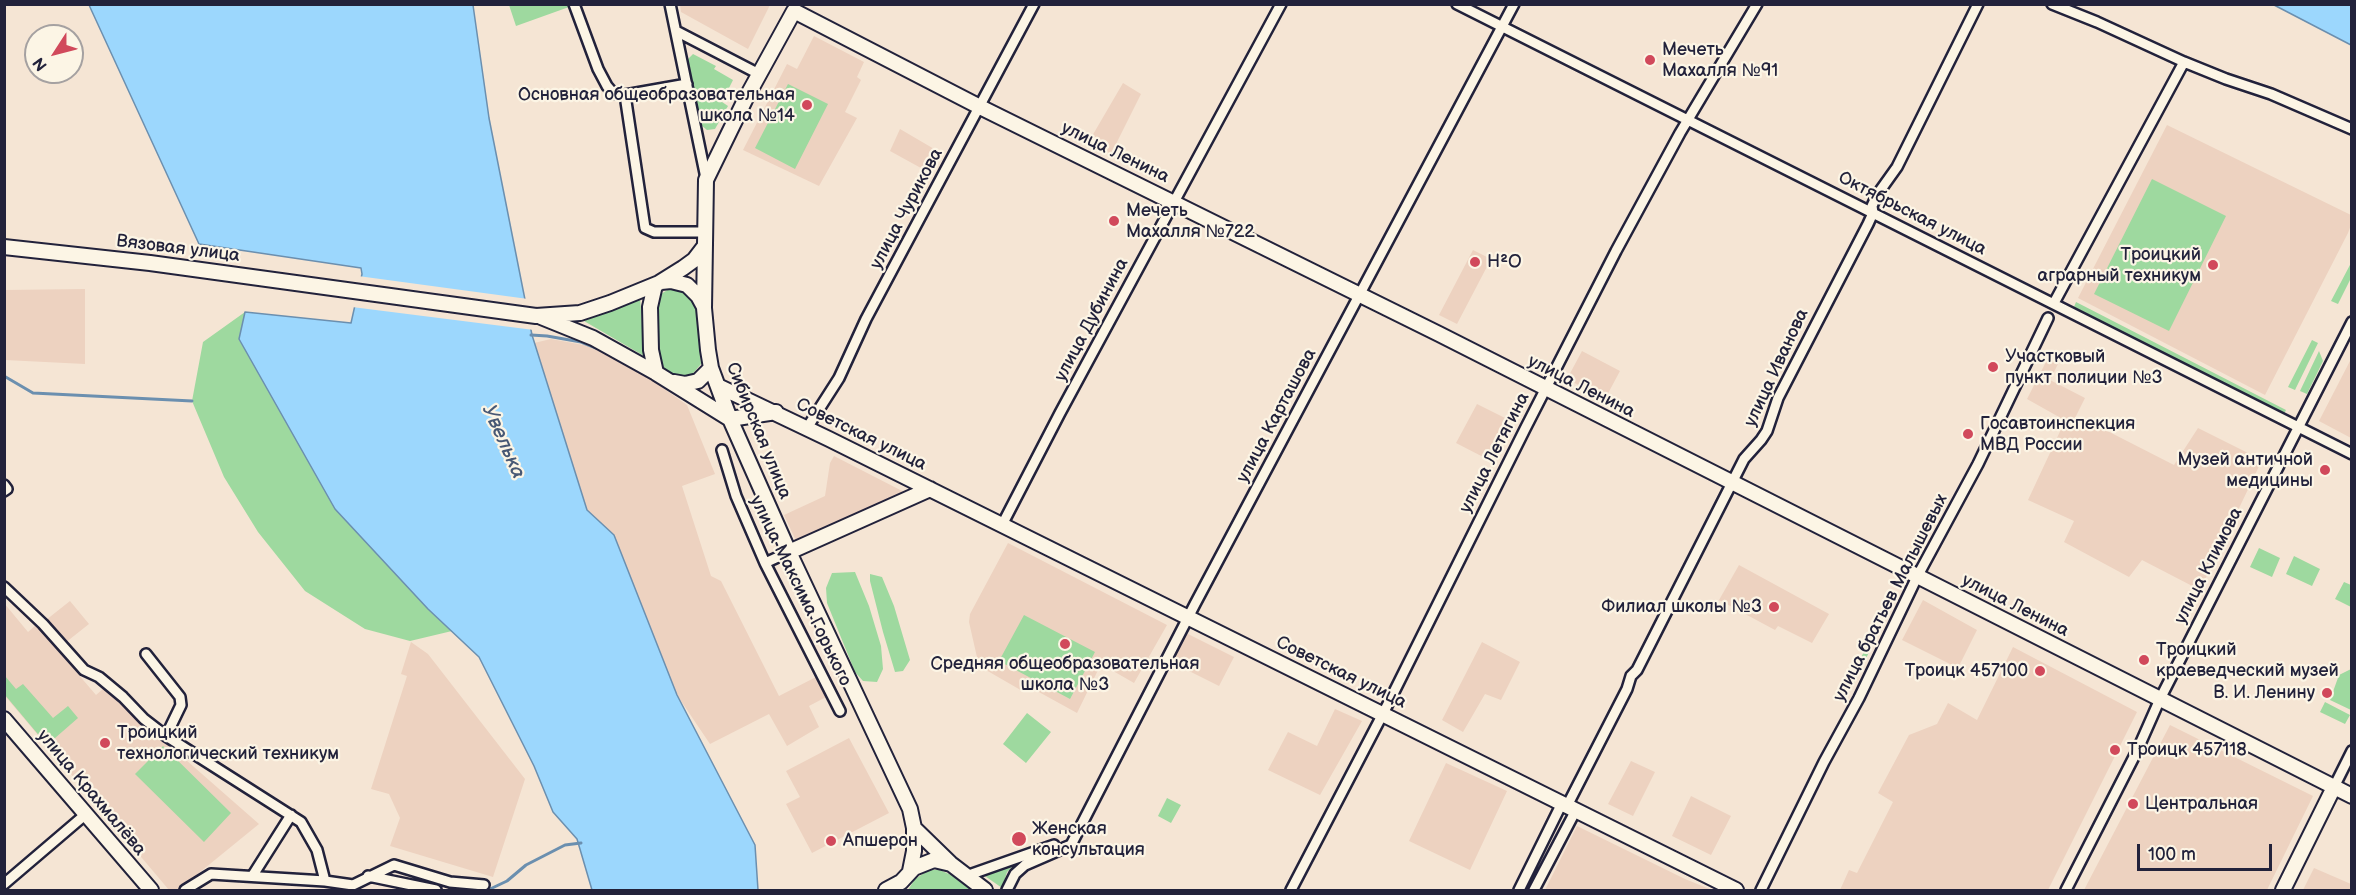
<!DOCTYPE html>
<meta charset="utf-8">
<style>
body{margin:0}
#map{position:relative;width:2356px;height:895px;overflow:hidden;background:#f5e5d4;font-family:"Balsamiq Sans",sans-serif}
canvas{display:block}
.frame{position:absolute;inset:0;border:6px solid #22223b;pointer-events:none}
.north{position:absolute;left:24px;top:24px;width:60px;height:60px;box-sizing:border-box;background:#fcf5e5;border:2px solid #a5a1a1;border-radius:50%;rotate:234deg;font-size:16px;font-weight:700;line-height:24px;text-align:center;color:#22223b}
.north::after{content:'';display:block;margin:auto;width:21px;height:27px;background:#d1495b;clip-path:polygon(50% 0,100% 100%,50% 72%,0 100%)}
.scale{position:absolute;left:2137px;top:844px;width:135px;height:27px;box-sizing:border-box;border:3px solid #22223b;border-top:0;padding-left:8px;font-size:18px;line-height:21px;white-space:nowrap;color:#22223b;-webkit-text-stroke:4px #fcf5e5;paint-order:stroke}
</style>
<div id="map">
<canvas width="2356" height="895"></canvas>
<div class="frame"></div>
<div class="north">N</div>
<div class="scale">100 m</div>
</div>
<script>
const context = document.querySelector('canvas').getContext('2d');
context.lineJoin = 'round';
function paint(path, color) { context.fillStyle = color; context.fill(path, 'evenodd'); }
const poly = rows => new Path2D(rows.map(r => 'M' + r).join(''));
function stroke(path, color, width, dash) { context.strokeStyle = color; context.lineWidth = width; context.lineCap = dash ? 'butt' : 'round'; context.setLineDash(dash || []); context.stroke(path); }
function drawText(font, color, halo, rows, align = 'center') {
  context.font = font + ' "Balsamiq Sans",sans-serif'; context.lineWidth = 4.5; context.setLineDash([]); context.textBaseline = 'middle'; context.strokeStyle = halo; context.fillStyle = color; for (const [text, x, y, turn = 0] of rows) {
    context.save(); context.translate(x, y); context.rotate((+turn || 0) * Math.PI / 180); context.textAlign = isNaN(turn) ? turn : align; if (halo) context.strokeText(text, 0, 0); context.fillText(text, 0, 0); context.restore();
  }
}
paint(poly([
 [680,5,680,4,770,5,748,49,681,12],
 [814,36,864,62,857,77,861,80,845,112,857,118,819,186,743,150,787,64,797,69],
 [1123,83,1141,94,1111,154,1088,143],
 [2167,125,2351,215,2351,225,2348,233,2265,395,2078,298],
 [900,129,941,153,930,173,890,151],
 [1473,250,1491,259,1457,324,1439,315],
 [85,289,85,364,5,360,5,290],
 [551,339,589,346,646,376,687,405,715,474,682,486,711,576,721,581,779,696,818,676,828,696,809,706,819,727,787,746,769,714,710,744,677,695,614,535,587,510,534,343],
 [1582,351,1620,371,1605,399,1567,379],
 [2048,358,2058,364,2050,380,2085,398,2075,418,2080,417,2174,465,2198,428,2262,460,2200,590,2142,560,2129,577,2064,542,2074,521,2028,500,2063,425,2059,417,2027,399],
 [2351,359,2351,438,2319,421],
 [1477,404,1509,420,1489,460,1456,443],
 [834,456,910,495,797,543,784,515,825,496,830,463],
 [1008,543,1167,625,1134,683,1101,664,1077,713,1028,686,1024,692,979,666,969,622,970,614],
 [1739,565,1829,614,1812,643,1778,626,1775,630,1719,600],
 [1923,600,1977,630,1958,668,1902,640],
 [70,601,89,624,65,643,46,620],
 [4,603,28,632,36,625,96,695,104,688,259,824,178,890,169,890,5,696],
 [1186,633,1234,657,1219,686,1171,662],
 [411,642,428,654,525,779,493,877,390,846,400,818,389,794,371,789,407,676,401,674],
 [1482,642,1520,662,1501,700,1485,694,1463,732,1442,720],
 [2013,647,2137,712,2048,890,1840,890,1849,870,1857,873,1893,802,1878,793,1909,735,1937,724,1948,703,1977,720],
 [1335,709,1362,721,1320,795,1268,770,1288,732,1317,746],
 [2170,725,2313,796,2267,890,2084,890],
 [849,738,889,813,812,853,786,804,800,797,786,771],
 [1631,761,1655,772,1633,816,1608,804],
 [1446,763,1507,791,1470,870,1409,841],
 [1691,796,1731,816,1711,855,1672,836],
 [1577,826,1685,879,1712,890,1545,890],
 [2314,868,2351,884,2351,890,2303,890]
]), '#edd2c0');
paint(poly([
 [568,4,569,7,516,26,509,5],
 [693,54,716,66,714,69,733,80,722,102,728,106,715,129,707,130,701,125,686,61],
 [788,84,828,104,795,169,755,148],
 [2152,179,2226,216,2169,331,2094,294],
 [2351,263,2351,278,2338,304,2331,301],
 [677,286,686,289,696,300,701,364,689,378,669,375,663,368,660,357,657,302,661,294,669,289],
 [640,296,644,356,584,321],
 [2076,302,2286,410,2284,414,2074,307],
 [245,312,239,340,428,609,452,631,410,641,365,629,305,591,258,532,224,477,192,401,203,342],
 [2312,340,2318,343,2295,390,2288,387],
 [2319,351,2323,361,2307,394,2300,391],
 [2259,548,2280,558,2272,577,2250,567],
 [2294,556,2320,569,2312,586,2286,574],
 [855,572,869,606,881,646,883,669,877,682,863,681,855,672,827,603,826,588,832,573],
 [870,574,882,577,894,606,910,660,903,671,895,672,883,632,870,581],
 [2344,582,2351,585,2351,607,2335,599],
 [1024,615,1095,652,1070,699,999,661],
 [1871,638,1875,640,1852,687,1847,685],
 [2351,669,2352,669,2351,710,2330,700,2339,675],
 [5,676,16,689,23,684,53,718,68,706,78,718,47,745,5,695],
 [2325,702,2350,715,2345,724,2320,712],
 [1027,713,1051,732,1026,763,1003,744],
 [163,746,231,813,204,842,135,774],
 [1167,798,1181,805,1171,823,1158,816],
 [1016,863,1007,872,1004,882,1005,890,982,874],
 [929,870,940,870,951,875,971,890,908,890,915,879]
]), '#9ed99f');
const water = poly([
 [89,5,473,5,489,118,532,335,587,510,614,535,677,695,755,845,758,890,592,890,577,839,553,812,534,766,479,657,428,609,335,509,239,339,245,312,351,323,362,274,361,268,199,244,89,5],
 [2274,5,2351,5,2351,45,2274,5]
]);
paint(water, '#9cd7fd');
stroke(water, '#6b8faf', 1.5);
paint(poly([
 [358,276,528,299,534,330,352,307]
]), '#f5e5d4');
stroke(poly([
 [531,335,547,336,581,342,596,348,597,344],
 [4,376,33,393,192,401],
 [412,881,450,886],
 [456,887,482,890],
 [488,890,507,881,526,865,565,845,581,843]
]), '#6b8faf', 3);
const street = poly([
 [574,4,598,69,607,86,613,93,625,95,645,228,654,232,705,232],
 [670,4,706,178],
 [1457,4,2352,454],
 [2052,4,2097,22,2184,62,2226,79,2271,94,2352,129],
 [676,31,759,74],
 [625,95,687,84],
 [2054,303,2184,62],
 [807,428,839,378,866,319,1034,4],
 [722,450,736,496,765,563,840,711],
 [4,485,7,489,4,491],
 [1002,525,1060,413,1281,4],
 [765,563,789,552],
 [4,587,43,624,84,670,99,677,123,697,144,719,166,736,301,822,317,850,325,881,353,885,394,865,450,882,484,885],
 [146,654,180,697,181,705,166,736],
 [2334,787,2352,751],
 [1567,806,1627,689,1631,676,1637,670,1744,459,1761,440,1767,431,1778,398,1868,224,1873,213,1872,206,1877,195,1897,167,1978,4],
 [253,875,291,815],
 [368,876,436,890],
 [966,876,1054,845],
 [4,884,86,814],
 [185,890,211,874,325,881],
 [1007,890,1015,874,1025,865,1071,845,1195,604,1514,4],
 [1291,890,1389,702,1525,429,1616,251,1680,133,1757,4],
 [1519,890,1562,803],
 [1534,890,1576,810],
 [1761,890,1824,762,1859,698,1917,577,1978,464,2048,318],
 [2066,890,2137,751,2160,699,2352,322]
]);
const secondary = poly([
 [4,247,150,263,536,316,580,313,610,303,659,283,683,268,694,260,704,247],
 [661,282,671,281,687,285,698,296,704,307],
 [655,285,650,307,651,350,656,373],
 [541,317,593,338,656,373,730,419,776,412],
 [674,382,685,384,698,381,711,368],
 [718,386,829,439,1736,890],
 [789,552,930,489],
 [4,719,151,890],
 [914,828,950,863],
 [910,871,914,851,914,828,910,809,789,552,730,419,711,368,708,350,704,308,706,180,745,100,794,11,980,107,1439,334,2352,796],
 [886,890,901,882,914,868,934,860,951,864,985,890],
 [2283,890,2334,787]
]);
stroke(street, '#22223b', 14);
stroke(secondary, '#22223b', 18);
stroke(street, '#fcf5e5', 9);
stroke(secondary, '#fcf5e5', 14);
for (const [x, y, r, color] of [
 [1650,60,6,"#d1495b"],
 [807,105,6,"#d1495b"],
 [1114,221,6,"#d1495b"],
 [1475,262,6,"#d1495b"],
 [2213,265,6,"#d1495b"],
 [1993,367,6,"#d1495b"],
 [1968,434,6,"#d1495b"],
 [2325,470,6,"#d1495b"],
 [1774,607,6,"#d1495b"],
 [1065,644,6,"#d1495b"],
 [2144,660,6,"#d1495b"],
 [2040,671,6,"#d1495b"],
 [2327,693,6,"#d1495b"],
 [105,743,6,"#d1495b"],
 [2115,750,6,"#d1495b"],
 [2133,804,6,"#d1495b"],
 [1019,839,8,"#d1495b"],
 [831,841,6,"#d1495b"]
]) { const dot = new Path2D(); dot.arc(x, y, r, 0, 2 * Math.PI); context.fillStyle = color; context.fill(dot); stroke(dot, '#fcf5e5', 2); }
drawText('18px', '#22223b', '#fcf5e5', [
 ["Мечеть",1662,50],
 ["Махалля №91",1662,71],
 ["Основная общеобразовательная",795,95,"right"],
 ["школа №14",795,116,"right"],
 ["Мечеть",1126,211],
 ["Махалля №722",1126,232],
 ["Троицкий",2201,255,"right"],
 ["аграрный техникум",2201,276,"right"],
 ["H²O",1487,262],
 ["Участковый",2005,357],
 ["пункт полиции №3",2005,378],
 ["Госавтоинспекция",1980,424],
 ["МВД России",1980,445],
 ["Музей античной",2313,460,"right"],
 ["медицины",2313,481,"right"],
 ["Филиал школы №3",1762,607,"right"],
 ["Троицкий",2156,650],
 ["краеведческий музей",2156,671],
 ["Средняя общеобразовательная",1065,664,"center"],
 ["школа №3",1065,685,"center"],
 ["Троицк 457100",2028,671,"right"],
 ["В. И. Ленину",2315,693,"right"],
 ["Троицкий",117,733],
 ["технологический техникум",117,754],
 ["Троицк 457118",2127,750],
 ["Центральная",2145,804],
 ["Женская",1032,829],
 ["консультация",1032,850],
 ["Апшерон",843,841]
], 'left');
drawText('18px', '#22223b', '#fcf5e5', [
 ["улица Ленина",1115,153,26],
 ["улица Чурикова",907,209,-62],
 ["Октябрьская улица",1912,214,27],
 ["Вязовая улица",178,249,7],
 ["улица Дубинина",1092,320,-62],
 ["улица Иванова",1777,368,-65],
 ["улица Ленина",1581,387,27],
 ["улица Карташова",1277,416,-62],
 ["Сибирская улица",758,431,68],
 ["Советская улица",861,435,26],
 ["улица Летягина",1495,453,-63],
 ["улица Климова",2209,566,-63],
 ["улица Максима Горького",800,591,64],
 ["улица братьев Малышевых",1891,598,-63],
 ["улица Ленина",2015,606,27],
 ["Советская улица",1341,673,26],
 ["улица Крахмалёва",91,793,50]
]);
drawText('italic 20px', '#475875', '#fcf5e5', [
 ["Увелька",503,442,66]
]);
</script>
